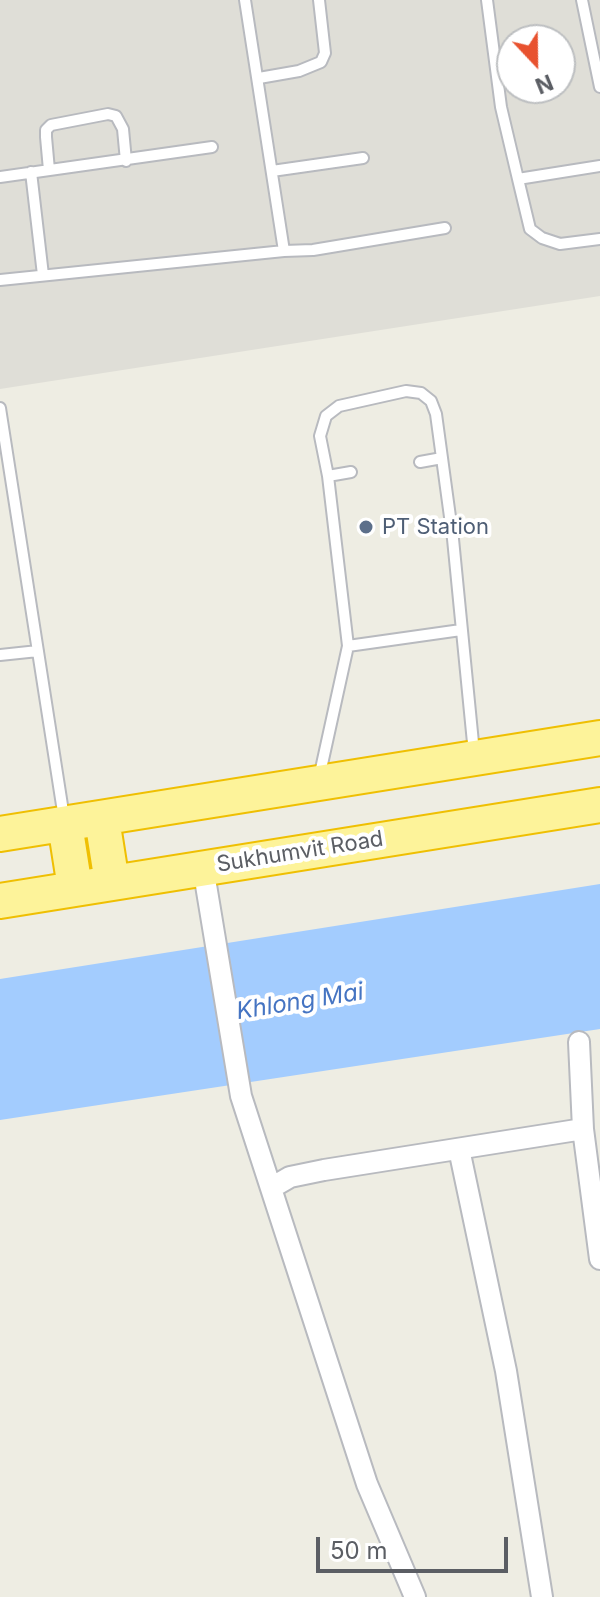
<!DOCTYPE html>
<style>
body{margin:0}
#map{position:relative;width:600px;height:1597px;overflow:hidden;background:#eeede3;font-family:Inter,sans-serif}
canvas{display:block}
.north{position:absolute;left:496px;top:24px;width:80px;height:80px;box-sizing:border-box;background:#fff;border:2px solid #bdbfc1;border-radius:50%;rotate:158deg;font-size:22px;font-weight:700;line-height:32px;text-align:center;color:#5b5e64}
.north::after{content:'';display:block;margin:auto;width:28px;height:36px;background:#e8522f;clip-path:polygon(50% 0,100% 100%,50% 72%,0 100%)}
.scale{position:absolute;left:316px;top:1537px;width:192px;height:36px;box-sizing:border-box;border:4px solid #5b5e64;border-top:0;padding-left:10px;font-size:24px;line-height:28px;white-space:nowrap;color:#5b5e64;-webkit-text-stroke:6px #fff;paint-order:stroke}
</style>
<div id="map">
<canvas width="600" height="1597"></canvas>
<div class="north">N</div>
<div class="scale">50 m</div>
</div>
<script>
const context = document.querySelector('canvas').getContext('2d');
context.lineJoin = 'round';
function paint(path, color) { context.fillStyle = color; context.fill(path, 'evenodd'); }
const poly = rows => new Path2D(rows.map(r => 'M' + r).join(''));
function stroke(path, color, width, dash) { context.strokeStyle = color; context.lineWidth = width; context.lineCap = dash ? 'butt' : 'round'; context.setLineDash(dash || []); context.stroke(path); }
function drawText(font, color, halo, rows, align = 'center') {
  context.font = font + ' Inter,sans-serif'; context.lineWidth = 8; context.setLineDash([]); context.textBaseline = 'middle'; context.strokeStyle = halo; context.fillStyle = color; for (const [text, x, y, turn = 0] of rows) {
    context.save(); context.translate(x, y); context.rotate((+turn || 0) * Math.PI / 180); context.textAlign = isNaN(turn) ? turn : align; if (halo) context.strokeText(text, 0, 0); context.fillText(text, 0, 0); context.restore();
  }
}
paint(poly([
 [0,0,600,0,600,296,0,389],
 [512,40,560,40,560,88,512,88]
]), '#dfded7');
paint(poly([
 [600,884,600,1029,0,1120,0,979]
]), '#a3ccfe');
const service = poly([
 [487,0,501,107,518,179,600,166],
 [582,0,600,87],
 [259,78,299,71,321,62,325,53,319,0],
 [49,170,46,137,46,130,51,125,108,114,116,116,123,129,126,161],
 [272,171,363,158],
 [31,172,43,275],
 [0,177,212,147],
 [518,179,530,229,542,238,560,244,600,239],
 [284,251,313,250,445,228],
 [0,280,284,251,245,0],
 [0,408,64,818],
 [420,462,442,458,453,539,474,753],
 [328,476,320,436,326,416,339,406,406,391,421,393,431,401,436,414,442,458],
 [348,646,461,630],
 [0,655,38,651],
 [319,778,348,646,328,476,351,472]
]);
const minor = poly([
 [203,867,241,1096,367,1484,415,1597],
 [579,1042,583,1129,600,1259],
 [459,1149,506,1371,542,1597],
 [271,1188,290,1177,324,1170,583,1129]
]);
const trunk = poly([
 [102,819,112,883],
 [65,824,75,888],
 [0,834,600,738],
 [0,901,600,805]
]);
stroke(service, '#b8babf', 14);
stroke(minor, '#b8babf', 24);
stroke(trunk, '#efbf02', 38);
stroke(service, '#fff', 10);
stroke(minor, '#fff', 20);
stroke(trunk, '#fdf39a', 34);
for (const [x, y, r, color] of [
 [366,527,8,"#5c6f8a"]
]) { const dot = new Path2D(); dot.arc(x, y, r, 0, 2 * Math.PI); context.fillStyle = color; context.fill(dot); stroke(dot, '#fff', 3); }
drawText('22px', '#4e5e75', '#fff', [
 ["PT Station",382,527]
], 'left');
drawText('22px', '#5b5e64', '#fff', [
 ["Sukhumvit Road",300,852,-9]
]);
drawText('italic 24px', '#4574c2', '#fff', [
 ["Khlong Mai",300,1002,-9]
]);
</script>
